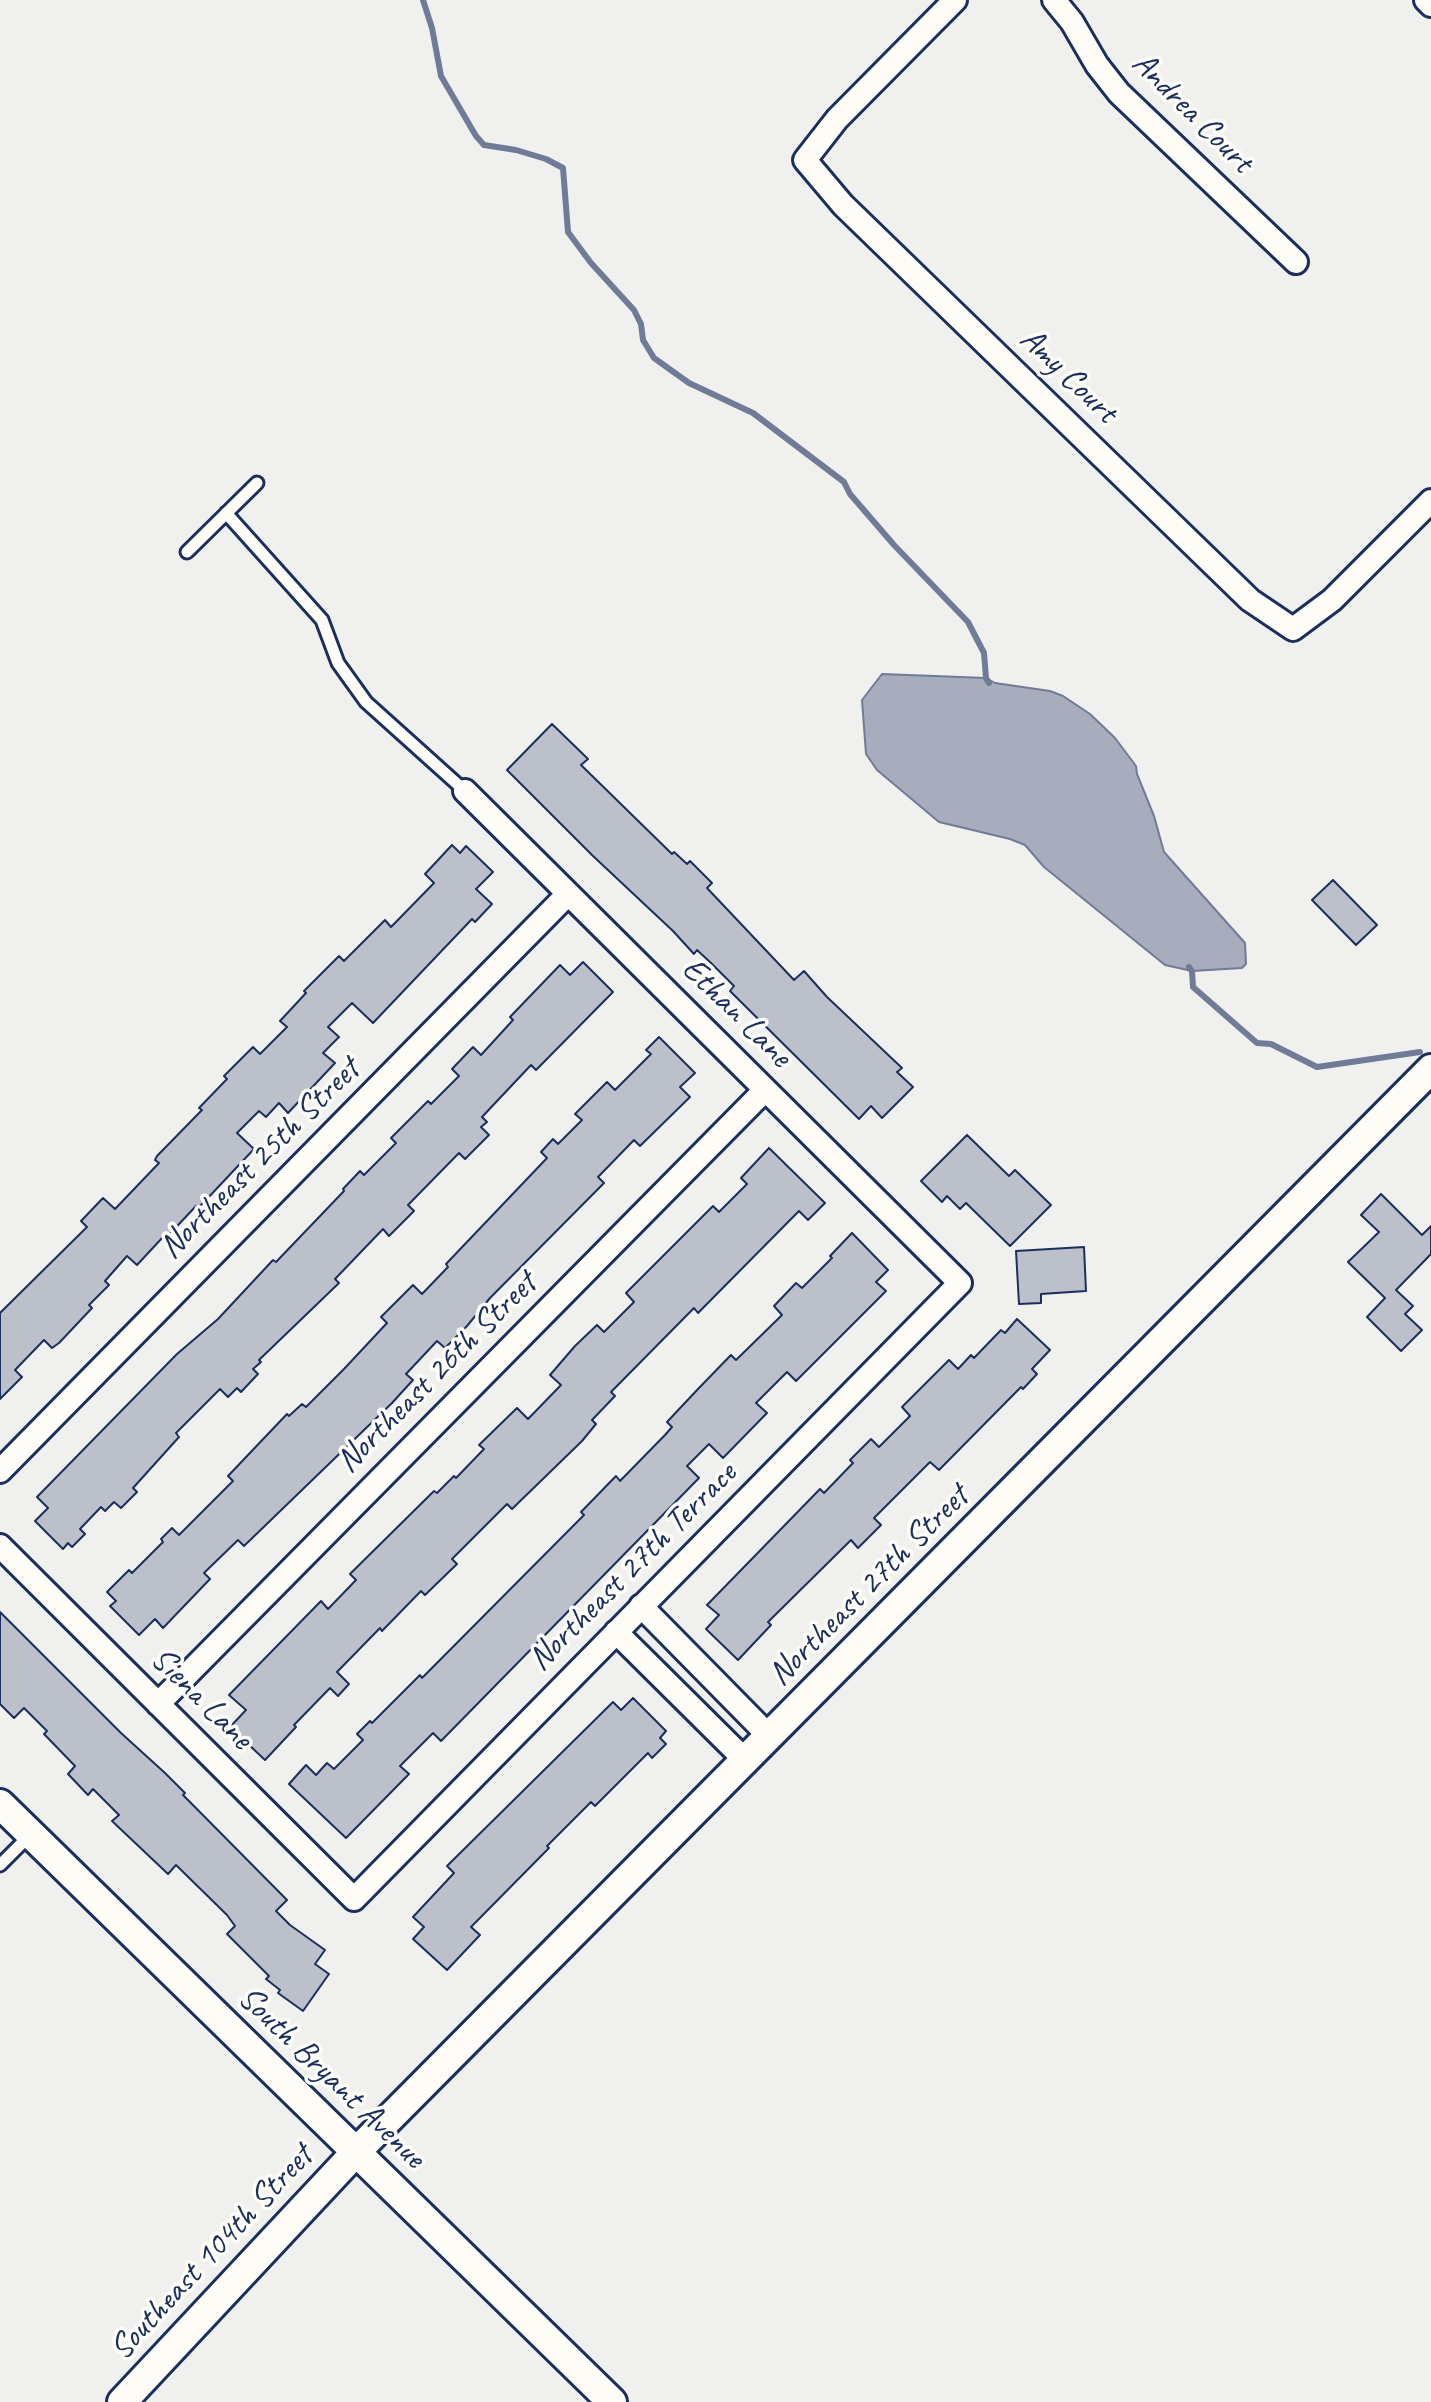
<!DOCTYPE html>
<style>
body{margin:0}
canvas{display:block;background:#f0f0ee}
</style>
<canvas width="1431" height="2402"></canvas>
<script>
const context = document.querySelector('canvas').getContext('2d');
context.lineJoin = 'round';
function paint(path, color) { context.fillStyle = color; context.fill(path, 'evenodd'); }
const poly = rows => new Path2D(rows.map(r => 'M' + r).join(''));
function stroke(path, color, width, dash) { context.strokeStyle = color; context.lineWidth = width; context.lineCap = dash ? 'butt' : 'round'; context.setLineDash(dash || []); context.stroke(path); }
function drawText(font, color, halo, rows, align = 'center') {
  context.font = font + ' Caveat,sans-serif'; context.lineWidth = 7; context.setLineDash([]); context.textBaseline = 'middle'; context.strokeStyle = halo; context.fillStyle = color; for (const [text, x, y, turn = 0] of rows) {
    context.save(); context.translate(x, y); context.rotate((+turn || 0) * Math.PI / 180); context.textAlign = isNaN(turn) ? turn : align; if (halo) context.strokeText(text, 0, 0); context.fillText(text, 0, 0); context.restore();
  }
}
const water = poly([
 [882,674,986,678,995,683,1050,691,1063,696,1090,714,1115,738,1136,766,1137,774,1154,816,1164,852,1245,943,1246,964,1242,968,1192,971,1165,965,1044,867,1025,845,1010,839,939,822,877,770,866,754,862,700,882,674]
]);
paint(water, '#a7adbd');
stroke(water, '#6f7b97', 2);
stroke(poly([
 [423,0,432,28,441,76,476,136,484,145,516,150,546,159,563,168,568,232,591,263,634,310,641,324,643,340,654,358,689,383,753,413,844,482,850,494,894,545,968,622,984,653,986,678,989,683],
 [1189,967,1192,971,1193,987,1257,1043,1271,1044,1317,1067,1420,1052]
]), '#6f7b97', 6);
const building = poly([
 [552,724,588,759,581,765,672,854,674,852,687,864,690,861,712,883,707,888,794,980,804,971,827,997,902,1068,897,1072,913,1087,882,1118,871,1106,859,1119,730,991,734,986,711,963,697,950,694,954,673,931,593,856,507,770,552,724],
 [452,845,460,853,466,846,493,872,476,889,492,904,475,922,472,919,373,1023,352,1003,328,1027,339,1037,323,1053,335,1063,288,1113,279,1103,266,1117,259,1111,237,1133,254,1149,205,1201,198,1208,196,1206,165,1239,163,1237,137,1265,127,1256,105,1281,109,1285,89,1305,92,1308,59,1343,52,1348,44,1340,15,1370,22,1377,0,1399,0,1313,87,1227,81,1221,103,1198,115,1209,159,1163,155,1160,157,1156,202,1110,199,1108,227,1079,224,1076,253,1047,260,1054,287,1027,280,1021,306,993,304,991,339,956,344,961,385,920,391,927,434,883,425,874,452,845],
 [1333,880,1377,925,1356,945,1312,900,1333,880],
 [583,962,613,992,536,1070,531,1065,482,1117,487,1122,481,1127,489,1135,465,1159,459,1153,408,1205,414,1211,389,1236,383,1229,335,1279,339,1283,259,1360,261,1362,253,1369,258,1374,241,1392,237,1388,228,1397,220,1389,176,1433,179,1437,133,1488,137,1492,121,1508,114,1502,105,1511,101,1507,80,1529,85,1534,72,1547,68,1543,63,1549,35,1521,48,1508,37,1497,177,1354,218,1319,273,1260,276,1262,344,1191,343,1189,360,1171,364,1175,396,1143,391,1138,428,1101,431,1104,459,1076,452,1069,473,1047,481,1055,513,1020,510,1017,560,965,570,975,583,962],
 [659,1037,695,1073,680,1087,690,1097,640,1146,634,1140,598,1177,604,1183,490,1298,467,1326,445,1348,437,1341,406,1374,413,1380,392,1403,244,1546,238,1540,204,1573,210,1579,163,1628,155,1619,139,1635,110,1606,116,1601,107,1592,129,1570,132,1573,163,1542,161,1539,172,1528,179,1535,233,1481,228,1476,287,1414,289,1416,302,1404,306,1407,344,1369,387,1323,381,1317,413,1285,422,1294,448,1267,446,1264,547,1158,541,1152,553,1139,558,1144,582,1120,575,1114,607,1082,615,1090,651,1054,646,1050,659,1037],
 [967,1135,1009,1176,1015,1170,1051,1205,1010,1246,966,1203,960,1209,947,1196,942,1202,921,1181,967,1135],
 [769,1148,825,1203,808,1220,799,1211,698,1313,694,1308,611,1392,615,1396,592,1420,596,1424,582,1441,512,1509,507,1504,452,1559,457,1564,425,1595,421,1591,382,1631,380,1628,337,1672,349,1684,338,1696,330,1688,294,1725,296,1727,265,1760,230,1727,246,1710,229,1695,321,1601,328,1609,356,1580,350,1574,434,1491,437,1493,454,1476,456,1478,484,1449,479,1445,517,1408,528,1419,561,1385,550,1375,575,1346,597,1325,604,1332,634,1302,626,1293,713,1206,719,1212,747,1184,741,1178,769,1148],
 [1381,1194,1422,1235,1431,1226,1431,1254,1396,1290,1413,1306,1405,1314,1422,1330,1401,1351,1367,1317,1385,1298,1348,1262,1379,1232,1361,1215,1381,1194],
 [852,1233,888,1270,876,1282,886,1291,796,1381,787,1372,756,1403,767,1413,723,1458,709,1444,687,1466,699,1478,441,1741,433,1733,400,1766,409,1774,346,1838,289,1784,306,1765,316,1775,327,1763,334,1769,363,1740,357,1734,370,1721,372,1723,420,1675,422,1678,584,1515,581,1512,616,1476,620,1481,665,1435,672,1427,667,1422,698,1389,731,1355,736,1360,782,1315,774,1306,796,1283,802,1288,832,1258,830,1256,852,1233],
 [1084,1247,1086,1291,1041,1294,1041,1303,1019,1304,1016,1251,1084,1247],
 [1017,1319,1050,1350,1032,1369,1037,1374,1023,1389,1021,1387,939,1470,930,1462,874,1518,881,1525,858,1548,851,1540,768,1622,771,1625,738,1660,706,1629,719,1615,707,1605,820,1489,824,1493,853,1463,850,1460,871,1439,879,1447,910,1416,902,1407,949,1360,958,1369,971,1355,974,1358,1001,1330,1005,1333,1017,1319],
 [0,1612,121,1733,165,1773,185,1793,183,1795,287,1900,276,1911,290,1925,325,1950,315,1964,329,1974,303,2011,278,1993,280,1990,266,1979,269,1976,227,1934,235,1926,227,1915,176,1865,168,1874,112,1821,119,1815,93,1789,88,1795,68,1774,75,1766,44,1734,47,1731,24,1708,14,1718,0,1704,0,1612],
 [633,1698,666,1731,660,1738,666,1744,652,1758,648,1753,595,1806,591,1802,547,1846,549,1848,471,1927,480,1935,447,1970,413,1939,424,1927,413,1917,454,1873,447,1866,613,1702,621,1710,633,1698]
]);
paint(building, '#bbc0ca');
stroke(building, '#1b2f5e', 2);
const service = poly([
 [226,513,322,620,338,663,366,702,465,791],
 [187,552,257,483],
 [0,1865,30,1835]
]);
const minor = poly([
 [955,0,837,119,805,160,843,205,1250,600,1293,629,1332,600,1431,501],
 [1054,0,1072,22,1097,65,1119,93,1296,262],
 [1426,0,1431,5],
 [0,1471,568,894],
 [0,1546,354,1899,960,1283,465,791],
 [641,1606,770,1737],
 [616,1632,746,1761],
 [158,1704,765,1090]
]);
const tertiary = poly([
 [0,1804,612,2402],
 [122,2402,355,2153,1431,1069]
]);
stroke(service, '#1b2f5e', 17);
stroke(minor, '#1b2f5e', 28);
stroke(tertiary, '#1b2f5e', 34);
stroke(service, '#fdfcf7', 11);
stroke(minor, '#fdfcf7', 22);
stroke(tertiary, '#fdfcf7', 28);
drawText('34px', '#1b2f5e', '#fdfcf7', [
 ["Andrea Court",1192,113,45],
 ["Amy Court",1068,376,44],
 ["Ethan Lane",736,1013,45],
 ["Northeast 25th Street",260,1159,-45],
 ["Northeast 26th Street",437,1373,-45],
 ["Northeast 27th Terrace",633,1567,-45],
 ["Northeast 27th Street",869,1586,-45],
 ["Siena Lane",201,1699,45],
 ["South Bryant Avenue",331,2078,44],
 ["Southeast 104th Street",212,2253,-47]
]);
</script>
